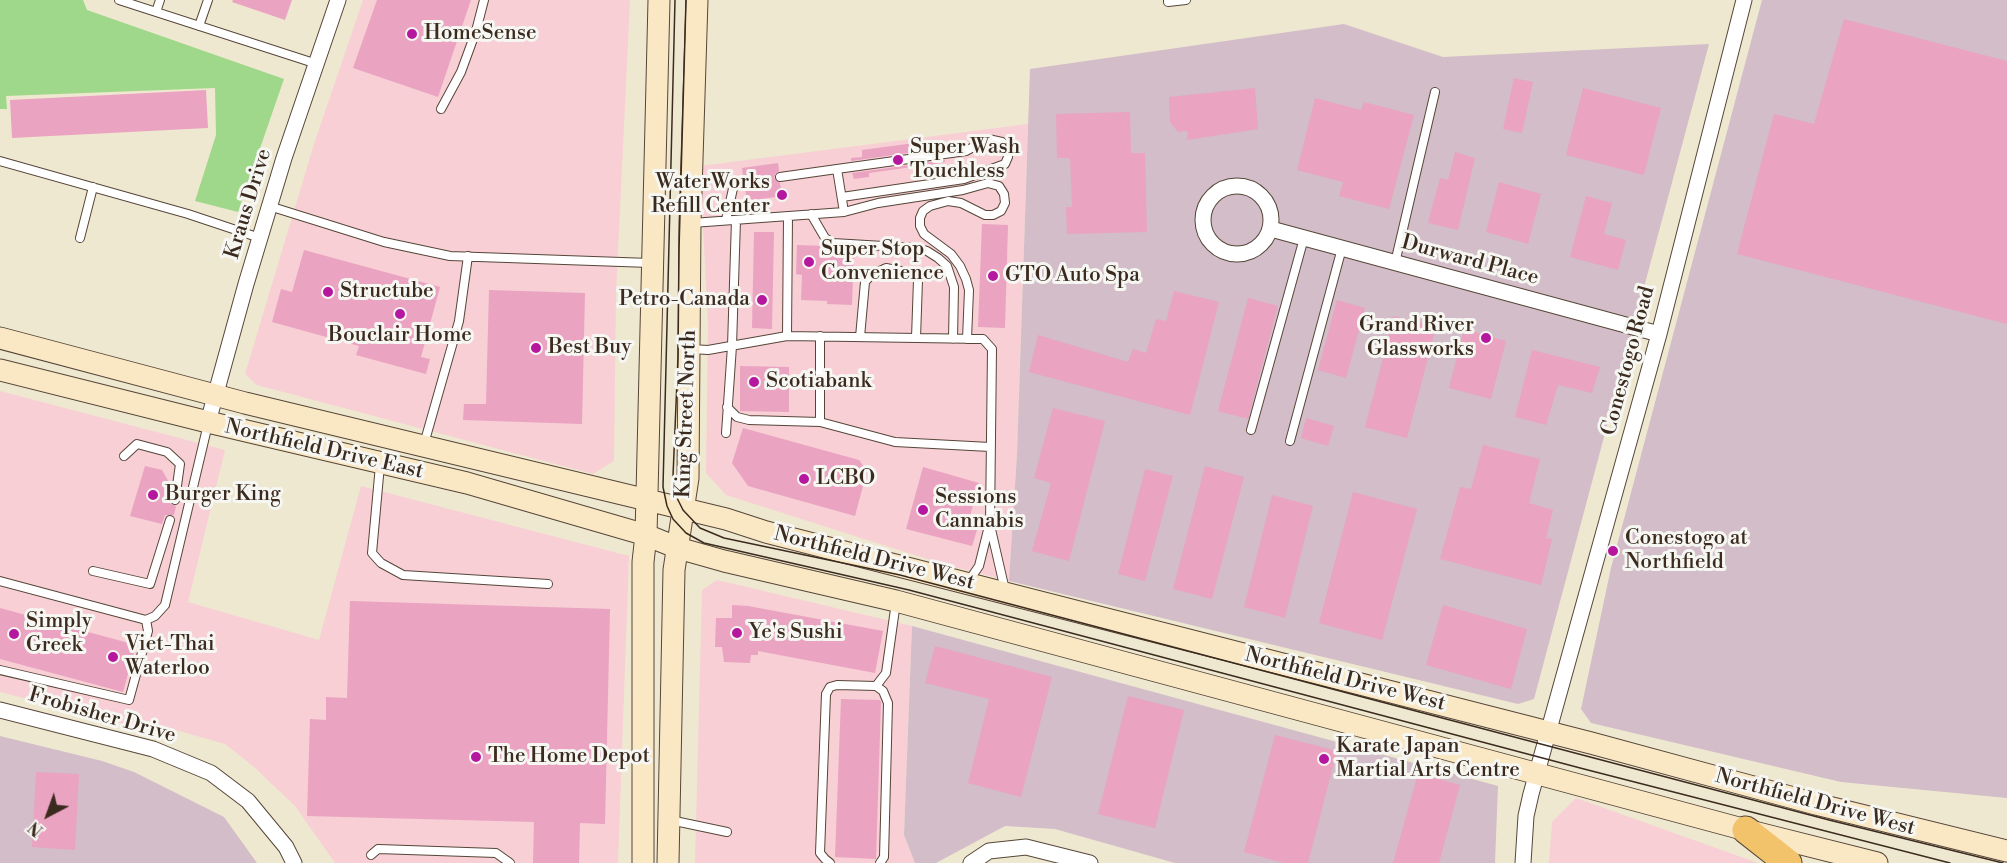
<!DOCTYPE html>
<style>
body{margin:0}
#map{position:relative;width:2007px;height:863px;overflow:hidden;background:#efe8d0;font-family:"Libre Bodoni",serif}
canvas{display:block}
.north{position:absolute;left:18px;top:785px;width:60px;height:60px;-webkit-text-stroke:4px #f6f6f2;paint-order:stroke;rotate:221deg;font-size:16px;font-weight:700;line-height:24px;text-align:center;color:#3b2a1e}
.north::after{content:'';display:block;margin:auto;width:21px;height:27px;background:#3b2a1e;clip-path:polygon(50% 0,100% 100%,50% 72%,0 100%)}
</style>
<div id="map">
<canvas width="2007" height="863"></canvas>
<div class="north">N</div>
</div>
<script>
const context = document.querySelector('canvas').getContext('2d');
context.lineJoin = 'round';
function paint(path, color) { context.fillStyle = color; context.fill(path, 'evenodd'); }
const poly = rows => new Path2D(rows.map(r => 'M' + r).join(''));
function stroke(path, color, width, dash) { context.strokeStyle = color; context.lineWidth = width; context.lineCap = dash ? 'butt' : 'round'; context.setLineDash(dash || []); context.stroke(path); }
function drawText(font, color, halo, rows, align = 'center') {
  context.font = font + ' "Libre Bodoni",serif'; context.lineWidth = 6; context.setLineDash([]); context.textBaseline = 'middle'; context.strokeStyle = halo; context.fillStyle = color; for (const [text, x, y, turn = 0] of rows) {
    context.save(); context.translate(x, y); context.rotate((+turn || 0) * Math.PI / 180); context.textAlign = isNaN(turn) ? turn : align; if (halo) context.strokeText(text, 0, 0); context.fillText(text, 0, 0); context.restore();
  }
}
paint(poly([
 [363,0,630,0,616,293,614,461,593,474,257,385,245,374,314,144],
 [1028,124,1017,454,1009,581,946,565,726,495,706,473,708,326,700,166],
 [0,391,225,450,188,602,319,640,361,486,629,556,618,863,335,863,295,806,254,767,225,744,165,727,151,731,0,692],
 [717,580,912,626,904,835,915,863,695,863,702,590],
 [1576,798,1758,863,1549,863,1552,822]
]), '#f7cfd5');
paint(poly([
 [1762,0,2007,0,2007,798,1841,782,1591,723,1581,709,1611,568],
 [1344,24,1443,57,1709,44,1534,699,1518,704,1009,581,1017,454,1030,69],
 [912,626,1498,786,1495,863,1175,863,1055,829,1005,826,936,863,915,863,904,835],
 [0,736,102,761,134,772,224,817,257,863,0,863]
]), '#d2bdc8');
paint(poly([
 [0,0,83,0,87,10,284,79,238,212,195,201,216,135,215,88,6,96,7,109,0,109]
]), '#9fd88a');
paint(poly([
 [233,0,292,0,285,20,232,2],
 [377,0,471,0,438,97,353,68],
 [1844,19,2007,61,2007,324,1737,254,1774,114,1814,124],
 [1514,78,1533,82,1522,133,1503,129],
 [1255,88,1258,129,1187,140,1188,131,1178,132,1170,122,1169,97],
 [1583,88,1661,108,1644,175,1566,155],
 [206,90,208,128,12,138,10,100],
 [1315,98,1361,110,1364,102,1414,115,1389,209,1339,196,1343,182,1297,170],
 [1130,112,1131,153,1145,153,1147,232,1067,234,1066,207,1072,207,1070,158,1057,158,1056,114],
 [922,142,923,149,943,148,851,161,851,158,862,157,862,150],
 [1455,152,1475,158,1458,230,1428,223,1440,178,1448,180],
 [945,160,945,162,935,164,936,170,920,173,919,166,869,173,869,177,854,179,852,173],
 [778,163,779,171,775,174,774,178,780,183,782,196,747,201,745,188,748,186,750,181,748,178,743,176,742,168],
 [1499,182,1541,194,1528,244,1486,232],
 [1586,196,1612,203,1604,234,1626,240,1618,270,1570,257],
 [982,224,1008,225,1005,328,978,327],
 [754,232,774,232,772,329,752,328],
 [797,245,827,246,833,249,854,250,852,305,827,304,827,301,801,300,802,275,796,274],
 [304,250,440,287,421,357,430,359,426,374,356,355,359,346,272,322,281,289,292,292],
 [489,290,585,293,582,424,463,420,464,404,486,404],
 [1174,291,1219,302,1190,415,1029,372,1038,335,1128,362,1133,349,1146,353,1156,319,1166,321],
 [1248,298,1278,306,1248,419,1218,411],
 [1337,300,1365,308,1346,378,1318,370],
 [1394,316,1436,327,1407,438,1365,427],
 [1464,329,1506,341,1491,399,1449,388],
 [1532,350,1600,367,1592,393,1558,385,1546,425,1515,417],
 [740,366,789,367,789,412,740,411],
 [1053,408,1105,421,1069,561,1032,551,1051,483,1034,478],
 [1306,418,1334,426,1328,446,1301,438],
 [743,428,859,460,867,471,855,516,748,486,732,463],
 [1483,445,1540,459,1529,503,1553,510,1546,538,1552,539,1541,585,1440,559,1460,487,1471,489],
 [145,466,162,470,171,486,169,503,176,506,174,515,165,515,162,524,130,516],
 [1205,466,1244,477,1212,599,1173,589],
 [923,467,979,483,967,527,977,530,972,546,906,529],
 [1145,469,1173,476,1145,581,1118,574],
 [1353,492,1417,509,1382,640,1319,623],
 [1272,495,1313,506,1285,618,1244,607],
 [350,601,610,609,605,824,580,823,579,863,533,863,534,822,307,816,310,719,326,720,326,697,347,698],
 [732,605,748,606,883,631,875,673,758,651,758,655,751,655,750,663,724,662,722,647,715,647,716,618,732,618],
 [1443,605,1527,629,1511,689,1426,665],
 [0,608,136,645,123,692,0,659],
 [935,646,1052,677,1021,797,968,783,989,699,925,683],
 [1128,696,1184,710,1155,828,1098,814],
 [841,699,880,700,881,702,876,859,835,857],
 [1275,735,1337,751,1308,863,1284,863,1244,852],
 [36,772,79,774,75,850,32,847],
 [1418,773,1460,785,1439,863,1393,863]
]), '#eaa3c1');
const service = poly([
 [119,0,317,64],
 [1168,0,1168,2,1186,0],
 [156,12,160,0],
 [199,26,208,0],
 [441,109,461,72,476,31,484,0],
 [0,161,188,214,260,238],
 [837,169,966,151,988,139,1002,142,1007,149,1008,157,1005,164,964,179,842,197],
 [780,177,837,169,844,212],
 [269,206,384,242,450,256,650,263],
 [811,214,825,238,833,243,917,248,927,251,938,258,947,266,954,287,953,339],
 [726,220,734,184,744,182],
 [692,223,844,212,878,203,963,190,988,183,999,186,1004,194,1005,203,1001,211,993,215,985,215,961,203,948,201,930,206,923,211,920,218,920,226,924,234,951,254,960,266,966,279,969,290,967,339],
 [80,238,93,187],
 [1395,263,1435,92],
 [787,336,788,216],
 [820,336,820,422,895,442,990,447],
 [860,337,865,282,871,275,886,268,916,274,918,280,916,338],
 [691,349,708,350,787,336,983,339,992,349,990,525,1005,590],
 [727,407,737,417,749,420,820,422],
 [1251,430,1304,238],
 [726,433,732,346,736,220],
 [1290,441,1342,248],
 [424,444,459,321,468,256],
 [124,456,137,444,167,452,180,464,175,500],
 [380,465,372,553,381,563,403,575,548,584],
 [93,571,150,584,170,520],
 [0,581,146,620,155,616,165,605,208,424],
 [968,582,979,566,989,526],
 [0,670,129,700,148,631,146,620],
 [876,686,886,673,896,602],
 [670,820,727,832],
 [371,855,378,849,496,853,510,863],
 [830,863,825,859,820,853,826,694,830,687,837,685,876,686,883,691,888,703,884,857,880,863]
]);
const minor = poly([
 '1203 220a34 34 0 1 1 68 0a34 34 0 1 1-68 0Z',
 [1271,229,1659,334],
 [208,422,246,284,284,158,338,0],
 [0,710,153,749,211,773,248,801,286,847,294,863],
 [971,863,989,851,1026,847,1090,863],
 [1523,863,1526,816,1531,794,1659,334,1744,0]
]);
const secondary = poly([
 [0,338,245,403,726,519,766,532,1591,743,1816,804,2007,851],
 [0,370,208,422,467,483,646,535,678,548,724,561,896,601,1746,830,1877,863],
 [643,863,643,562,646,535,659,0],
 [668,863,674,570,688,478,690,223,697,0]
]);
const motorway = poly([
 [1746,830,1788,863]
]);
stroke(service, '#564639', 10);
stroke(minor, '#564639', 17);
stroke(secondary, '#564639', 23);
stroke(motorway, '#564639', 29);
stroke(service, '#fff', 8);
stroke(minor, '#fff', 15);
stroke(secondary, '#fae7c3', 21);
stroke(motorway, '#f2c36a', 27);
stroke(poly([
 [675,0,663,487,667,506,673,519,686,533,704,543,909,590,1584,769,1950,863],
 [686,0,679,249,678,357,673,476,677,498,683,510,700,528,724,538,900,575,1829,820,2003,863]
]), '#3b2a1e', 1.5);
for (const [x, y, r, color] of [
 [412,34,6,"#b5179e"],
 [898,160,6,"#b5179e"],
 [782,195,6,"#b5179e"],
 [809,262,6,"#b5179e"],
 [993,276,6,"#b5179e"],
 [328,292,6,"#b5179e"],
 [762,300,6,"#b5179e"],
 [400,314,6,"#b5179e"],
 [1486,338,6,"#b5179e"],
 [536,348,6,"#b5179e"],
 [754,382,6,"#b5179e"],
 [804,479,6,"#b5179e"],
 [153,495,6,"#b5179e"],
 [923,510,6,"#b5179e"],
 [1613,551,6,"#b5179e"],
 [737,633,6,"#b5179e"],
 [14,634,6,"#b5179e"],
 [113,657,6,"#b5179e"],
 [476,757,6,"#b5179e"],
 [1324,759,6,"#b5179e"]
]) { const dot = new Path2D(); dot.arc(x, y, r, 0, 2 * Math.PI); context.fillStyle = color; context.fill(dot); stroke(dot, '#f6f6f2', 2); }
drawText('21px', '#3b2a1e', '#f6f6f2', [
 ["HomeSense",424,34],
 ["Super Wash",910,148],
 ["Touchless",910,172],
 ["WaterWorks",770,183,"right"],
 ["Refill Center",770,207,"right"],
 ["Super Stop",821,250],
 ["Convenience",821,274],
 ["GTO Auto Spa",1005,276],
 ["Structube",340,292],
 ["Petro-Canada",750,300,"right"],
 ["Grand River",1474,326,"right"],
 ["Glassworks",1474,350,"right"],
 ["Bouclair Home",400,336,"center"],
 ["Best Buy",548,348],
 ["Scotiabank",766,382],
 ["LCBO",816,479],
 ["Burger King",165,495],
 ["Sessions",935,498],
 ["Cannabis",935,522],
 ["Conestogo at",1625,539],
 ["Northfield",1625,563],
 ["Simply",26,622],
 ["Greek",26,646],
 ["Ye's Sushi",749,633],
 ["Viet-Thai",125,645],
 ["Waterloo",125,669],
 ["Karate Japan",1336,747],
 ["Martial Arts Centre",1336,771],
 ["The Home Depot",488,757]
], 'left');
drawText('21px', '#3b2a1e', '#f6f6f2', [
 ["Kraus Drive",249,204,-73],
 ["Durward Place",1470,261,15],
 ["Conestogo Road",1629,361,-75],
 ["King Street North",687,414,-88],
 ["Northfield Drive East",324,450,13],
 ["Northfield Drive West",874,559,14],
 ["Northfield Drive West",1345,680,14],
 ["Frobisher Drive",102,716,16],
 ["Northfield Drive West",1815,803,15]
]);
</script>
